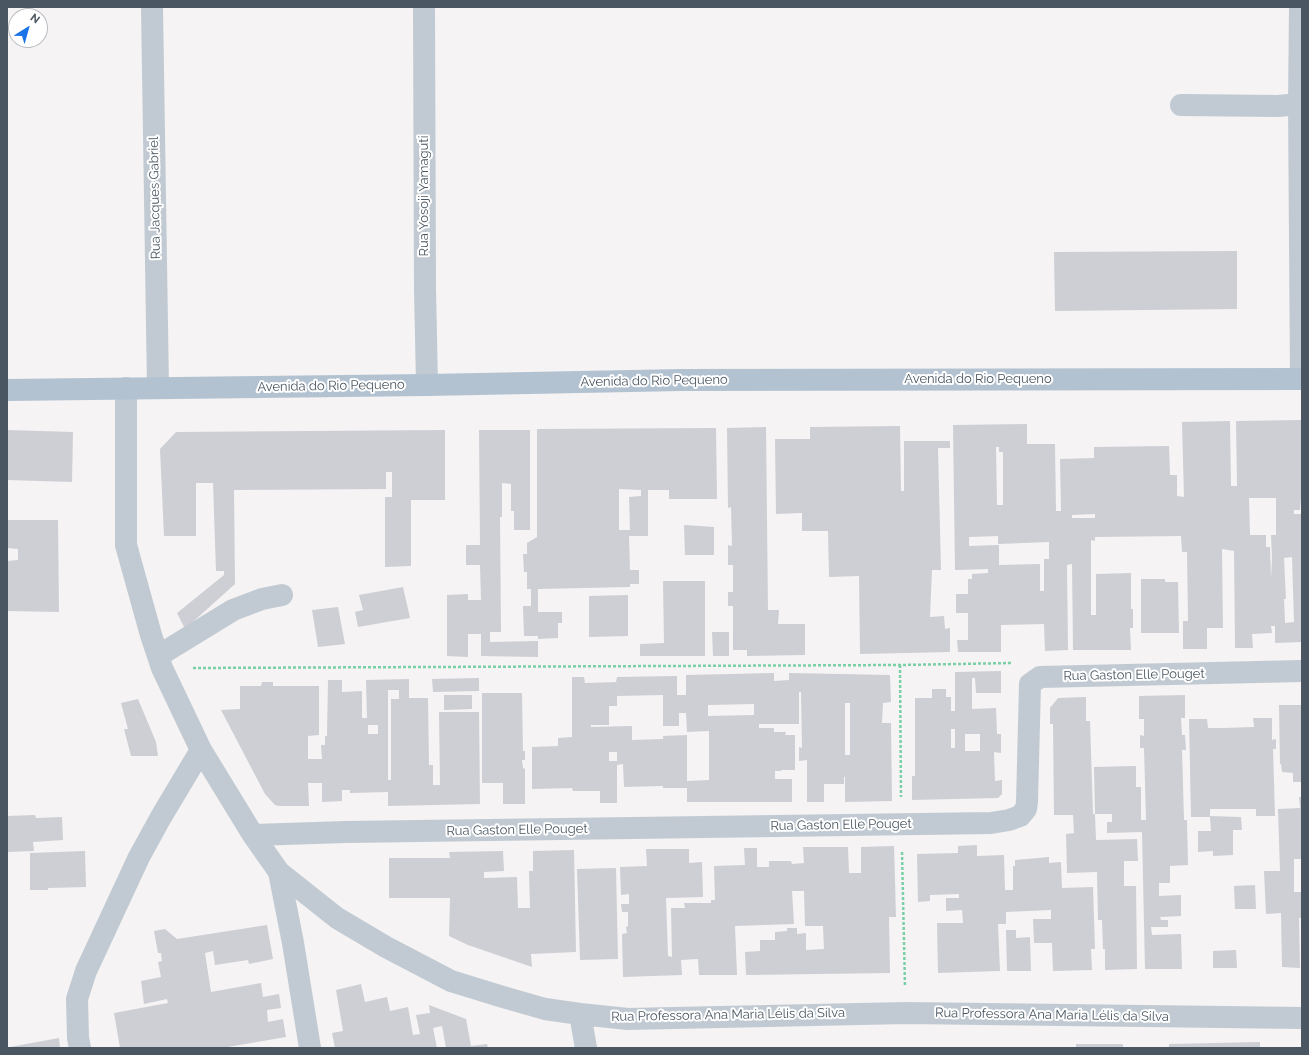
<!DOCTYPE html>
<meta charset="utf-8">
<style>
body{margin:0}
#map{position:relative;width:1309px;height:1055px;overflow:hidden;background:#f5f3f3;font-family:Raleway,sans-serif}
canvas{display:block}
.frame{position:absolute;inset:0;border:8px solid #4a5661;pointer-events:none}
.north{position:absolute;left:8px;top:8px;width:40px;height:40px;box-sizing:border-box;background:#fff;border:1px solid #b7bbc0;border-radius:50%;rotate:37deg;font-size:11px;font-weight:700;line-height:16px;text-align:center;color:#4a5661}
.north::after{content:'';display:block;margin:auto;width:14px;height:18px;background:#1a73e8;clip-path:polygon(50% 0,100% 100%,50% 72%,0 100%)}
</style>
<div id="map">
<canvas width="1309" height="1055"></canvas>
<div class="frame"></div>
<div class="north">N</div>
</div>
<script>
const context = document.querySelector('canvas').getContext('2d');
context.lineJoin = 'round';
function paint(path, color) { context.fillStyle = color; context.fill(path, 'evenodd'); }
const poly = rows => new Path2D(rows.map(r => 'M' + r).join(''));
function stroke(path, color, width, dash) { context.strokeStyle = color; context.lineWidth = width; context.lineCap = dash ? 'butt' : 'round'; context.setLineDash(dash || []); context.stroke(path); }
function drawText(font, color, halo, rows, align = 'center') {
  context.font = font + ' Raleway,sans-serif'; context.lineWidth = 4; context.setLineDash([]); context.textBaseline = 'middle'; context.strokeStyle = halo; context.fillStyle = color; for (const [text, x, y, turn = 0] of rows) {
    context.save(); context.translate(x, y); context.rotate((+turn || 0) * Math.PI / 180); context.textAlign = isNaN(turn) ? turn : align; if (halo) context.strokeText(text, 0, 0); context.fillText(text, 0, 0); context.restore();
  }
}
paint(poly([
 [1237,251,1237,309,1055,311,1054,252],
 [1302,420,1302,498,1301,498,1300,510,1294,510,1294,514,1302,514,1302,642,1275,643,1275,626,1271,626,1272,633,1252,634,1253,648,1235,648,1234,551,1222,549,1223,628,1207,628,1207,649,1183,649,1183,621,1188,621,1187,552,1182,552,1181,536,1095,537,1095,541,1091,540,1091,615,1096,615,1096,574,1131,573,1131,609,1133,609,1133,628,1130,628,1131,650,1073,650,1072,564,1067,565,1068,650,1045,651,1044,624,1001,625,1001,652,958,652,957,640,968,640,968,613,956,613,956,594,968,594,968,579,972,579,972,574,988,573,988,569,955,570,953,425,1027,424,1027,444,1055,444,1056,511,1061,511,1060,459,1094,458,1094,447,1169,446,1170,475,1177,475,1177,496,1184,497,1182,422,1230,421,1231,486,1237,486,1236,421],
 [996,447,999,447,999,452,1003,452,1003,505,997,505],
 [1249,498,1276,498,1276,535,1271,535,1272,558,1271,578,1270,547,1266,547,1266,535,1250,535],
 [1095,514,1095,518,1072,518,1072,515],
 [998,536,998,544,1049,542,1049,559,1044,559,1044,591,1040,591,1040,564,999,565,999,545,969,546,969,537],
 [1292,557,1294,622,1285,623,1284,599,1286,599,1284,558],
 [900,426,901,491,904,491,904,441,950,441,950,448,938,448,941,570,932,570,930,617,944,616,945,629,950,628,950,652,860,654,859,576,829,577,828,531,802,531,802,513,776,514,775,439,810,439,810,427],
 [766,427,768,610,779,610,778,624,805,624,805,655,747,656,747,650,733,650,733,606,728,606,728,592,733,592,733,565,728,565,728,545,732,546,731,507,728,508,727,428],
 [716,428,717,499,669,499,669,490,648,490,648,536,629,536,630,570,639,570,639,584,630,584,630,587,538,589,538,612,562,612,562,623,558,623,558,638,538,639,538,636,524,636,523,606,531,606,531,589,527,589,527,572,524,572,523,554,527,554,527,543,537,537,537,429],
 [619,489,641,490,641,496,629,497,630,530,619,530],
 [7,430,73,432,72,482,7,480],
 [445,430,445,500,411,500,411,566,385,567,385,497,392,497,392,472,386,472,386,489,234,490,235,584,185,629,177,613,224,575,224,571,216,571,213,483,196,483,196,536,164,536,160,449,176,432],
 [479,430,530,430,530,530,514,530,514,511,511,511,511,484,502,483,502,517,500,517,501,632,490,632,490,642,538,641,538,657,481,656,481,634,468,634,468,657,447,656,447,595,468,594,468,600,481,600,480,565,466,565,466,545,480,545],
 [7,520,58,520,59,612,7,611,7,561,18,560,18,549,7,548],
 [684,525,714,527,714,555,685,555],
 [1141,579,1165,579,1165,582,1178,582,1179,633,1141,633],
 [663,581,705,581,705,656,640,656,640,644,664,643],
 [403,587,410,618,358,627,355,612,363,610,359,595],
 [628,595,628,636,589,637,589,596],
 [338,607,345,644,318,647,312,610],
 [712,632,729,632,729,656,713,656],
 [1001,671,1001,693,976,693,975,678,972,678,972,709,996,708,997,734,1001,734,1001,753,994,752,995,781,1002,780,1002,794,998,798,912,800,912,776,915,776,915,698,932,698,932,689,946,689,946,697,951,697,951,711,955,711,955,672],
 [951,729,955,729,955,748,951,748],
 [965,734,980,734,980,751,965,751],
 [774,673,774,681,789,680,789,673,890,675,891,702,883,703,882,723,891,723,892,801,845,802,845,777,844,777,844,784,824,784,824,802,807,802,807,760,799,761,799,747,802,748,801,692,799,692,799,724,759,724,759,728,774,728,774,732,786,732,785,735,795,735,795,770,781,770,781,771,775,771,775,779,792,779,792,802,687,802,687,788,663,788,663,786,624,787,623,764,617,765,617,803,600,803,600,791,573,791,572,788,532,789,532,747,558,746,558,738,572,737,572,677,584,677,585,683,616,682,617,677,677,676,677,695,686,695,686,675],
 [663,695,663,726,679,726,679,713,686,713,687,732,709,731,709,780,687,781,687,735,663,736,663,739,632,740,632,726,591,727,591,725,609,725,609,706,617,706,617,696],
 [845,703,850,703,850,755,845,755],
 [754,704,754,715,708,716,708,705],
 [609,752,617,752,617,761,609,761],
 [479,678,479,691,433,692,432,679],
 [409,679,409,698,428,698,429,765,433,765,433,785,440,785,439,712,479,712,480,804,388,806,388,792,350,793,350,790,342,790,342,801,322,802,322,783,308,783,309,806,279,806,275,805,265,794,221,710,240,709,240,686,261,686,262,682,273,682,273,686,319,686,319,735,308,736,308,759,322,759,321,745,325,745,325,736,327,736,328,680,342,680,342,692,362,691,362,718,367,718,366,680],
 [388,690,399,690,399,699,391,699,391,780,388,780],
 [368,725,378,725,378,734,368,734],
 [482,693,522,693,523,751,525,751,525,760,522,760,523,768,525,769,525,804,503,804,503,783,482,783],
 [444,695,472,695,472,709,444,710],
 [1185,695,1185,718,1181,718,1182,735,1185,735,1186,750,1182,750,1184,820,1187,820,1188,865,1170,866,1170,883,1159,883,1159,896,1181,895,1181,916,1160,917,1161,920,1168,920,1168,927,1151,927,1152,935,1181,934,1182,969,1145,969,1142,832,1107,833,1107,822,1112,822,1112,814,1095,814,1096,840,1137,839,1138,861,1124,861,1124,886,1136,886,1137,969,1105,970,1105,949,1103,949,1102,920,1098,920,1097,872,1067,873,1066,834,1074,833,1073,815,1054,815,1053,724,1050,724,1050,708,1058,698,1086,697,1086,721,1090,721,1093,814,1095,814,1094,767,1136,766,1136,787,1141,787,1141,820,1146,820,1144,748,1140,748,1140,735,1144,736,1144,719,1139,719,1139,696],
 [138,699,156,742,158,756,131,756,124,729,128,729,121,703],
 [1279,705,1302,705,1302,782,1293,782,1293,773,1282,772,1281,764,1280,764],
 [1253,718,1272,718,1272,740,1276,739,1276,749,1273,749,1275,816,1256,816,1256,809,1210,809,1210,816,1241,817,1242,830,1233,830,1233,855,1213,856,1213,851,1198,852,1198,831,1211,831,1210,817,1191,817,1189,719,1207,719,1208,728,1223,728,1254,727],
 [1299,797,1302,797,1302,859,1294,859,1294,892,1302,892,1302,918,1299,918,1300,968,1282,967,1281,913,1266,914,1264,871,1280,871,1278,809,1300,808],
 [35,815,36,818,62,817,63,840,33,842,34,851,7,852,7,816],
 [977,845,977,856,1004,855,1005,890,1013,890,1013,866,1015,866,1015,860,1049,857,1049,863,1061,862,1062,888,1093,887,1095,949,1091,949,1092,970,1053,971,1052,943,1034,943,1033,919,1051,919,1051,910,1006,912,1006,924,998,924,1000,971,938,973,937,923,963,923,962,910,946,911,946,898,959,898,959,894,930,895,930,901,918,902,917,854,958,853,958,846],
 [894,846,896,917,889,917,890,973,746,975,745,952,760,951,760,940,775,940,775,932,787,931,787,928,797,928,797,934,806,933,806,950,824,949,823,926,805,926,804,891,792,891,794,924,735,926,737,975,699,975,698,959,681,960,682,975,623,977,622,934,627,933,626,927,628,926,628,912,622,912,621,904,629,904,629,894,621,895,620,867,647,866,646,849,689,849,689,863,702,862,703,897,666,898,668,956,672,957,671,908,685,908,684,903,711,903,711,900,715,900,714,866,745,865,744,848,757,848,757,867,769,867,769,861,791,861,792,864,804,863,803,847,848,847,849,873,861,873,861,847],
 [574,850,576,952,531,954,532,967,468,945,449,936,450,898,389,898,389,858,450,858,449,852,503,851,504,871,484,872,484,878,517,877,518,908,530,908,529,871,533,871,533,851],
 [85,851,86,887,48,888,48,890,30,890,30,853],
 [616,868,618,959,580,960,577,869],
 [1255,885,1256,909,1235,909,1234,886],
 [267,925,273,959,249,964,248,960,215,965,213,951,205,953,211,992,261,983,263,997,279,994,281,1008,267,1010,268,1022,283,1019,286,1037,222,1048,120,1048,114,1013,168,1003,167,999,144,1004,141,981,161,977,158,962,162,961,161,953,158,953,154,931,165,929,177,939],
 [1006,930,1016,930,1016,938,1030,937,1031,971,1007,971],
 [1236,950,1237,968,1213,968,1213,951],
 [361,984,365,1002,387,997,390,1011,408,1007,413,1035,420,1034,416,1015,430,1013,429,1005,466,1019,471,1046,487,1044,488,1048,446,1048,442,1026,433,1028,437,1048,335,1048,332,1033,343,1031,336,990],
 [59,1038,60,1048,10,1048,10,1047],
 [1260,1042,1260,1048,1169,1048,1169,1044],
 [1076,1044,1123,1044,1123,1048,1076,1048]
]), '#cdcfd5');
stroke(poly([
 [900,665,901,797],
 [193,668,900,665,1012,663],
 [902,852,905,987]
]), '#7ad0a6', 2.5, [3, 2]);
stroke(poly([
 [152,7,158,388],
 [424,7,425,289,427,385],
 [1300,7,1299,104,1301,379],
 [1181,105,1278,106,1299,104],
 [126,388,126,545,151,635,162,668,201,750,253,835,279,872,337,918,386,947,451,981,503,997,545,1009,580,1014,628,1019,906,1013,1302,1018],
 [158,656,233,610,262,599,282,595],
 [253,835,346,832,991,823,1009,820,1020,816,1026,809,1027,802,1030,684,1040,677,1302,671],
 [279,872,293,943,310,1048],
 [580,1014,586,1048],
 [80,1048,78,1038,77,999,86,971,139,857,161,817,201,750]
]), '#c1cad2', 22);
stroke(poly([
 [7,390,427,385,682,380,1302,379]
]), '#b3c2d1', 22);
drawText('13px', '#4a5661', '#fff', [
 ["Rua Yosoji Yamaguti",424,196,-90],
 ["Rua Jacques Gabriel",155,198,-91],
 ["Avenida do Rio Pequeno",978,379],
 ["Avenida do Rio Pequeno",654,381,-1],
 ["Avenida do Rio Pequeno",331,386,-1],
 ["Rua Gaston Elle Pouget",1134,675,-1],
 ["Rua Gaston Elle Pouget",841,825,-1],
 ["Rua Gaston Elle Pouget",517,830,-1],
 ["Rua Professora Ana Maria Lélis da Silva",728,1015,-1],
 ["Rua Professora Ana Maria Lélis da Silva",1052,1015,1]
]);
</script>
